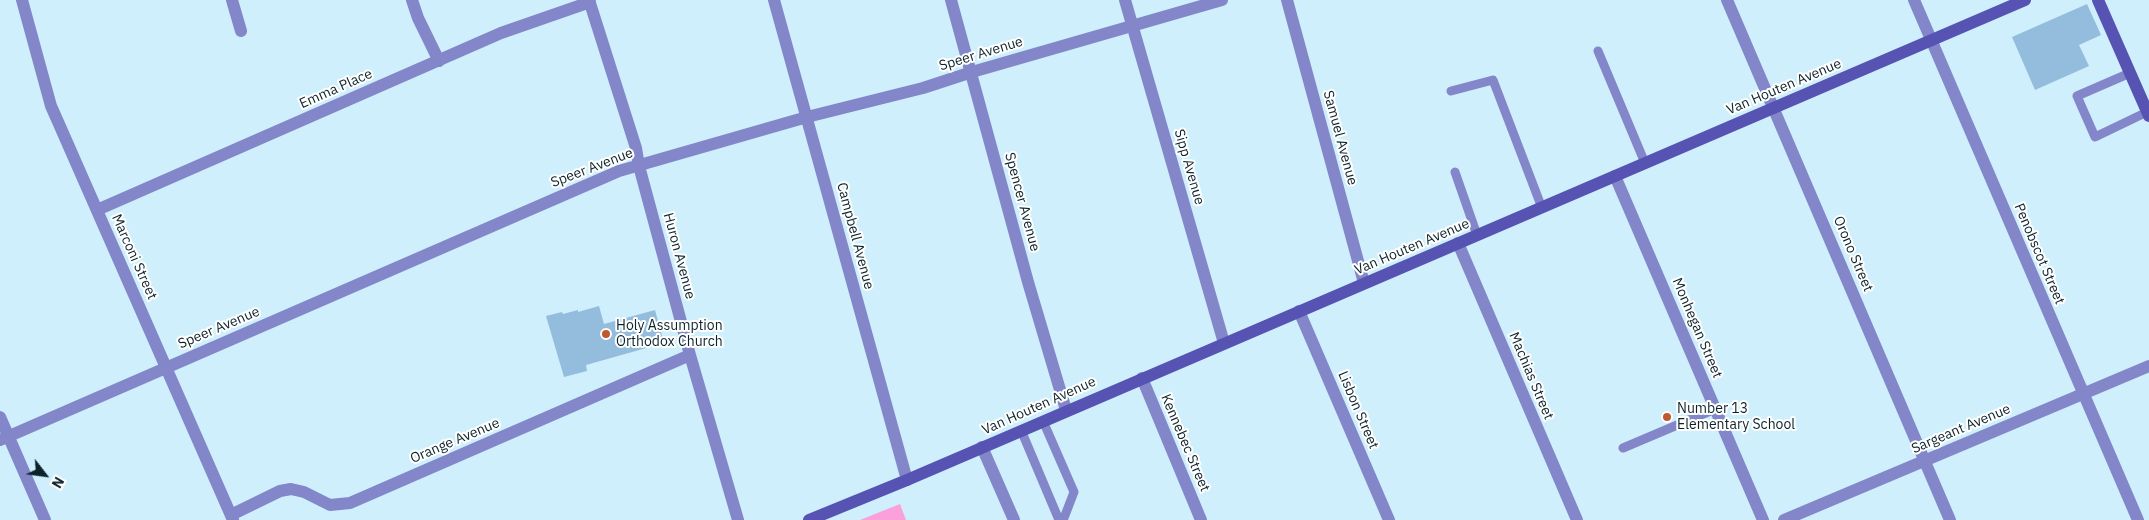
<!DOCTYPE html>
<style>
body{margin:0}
#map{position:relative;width:2149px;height:520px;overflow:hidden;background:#ceeffb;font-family:"IBM Plex Sans",sans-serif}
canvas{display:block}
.north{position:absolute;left:20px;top:450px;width:50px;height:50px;-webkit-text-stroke:4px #fff;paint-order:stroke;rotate:120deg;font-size:14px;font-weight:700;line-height:20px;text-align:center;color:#0c232a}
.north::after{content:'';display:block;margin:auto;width:18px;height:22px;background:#0c232a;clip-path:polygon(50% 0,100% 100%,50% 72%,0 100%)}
</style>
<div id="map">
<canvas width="2149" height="520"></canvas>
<div class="north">N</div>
</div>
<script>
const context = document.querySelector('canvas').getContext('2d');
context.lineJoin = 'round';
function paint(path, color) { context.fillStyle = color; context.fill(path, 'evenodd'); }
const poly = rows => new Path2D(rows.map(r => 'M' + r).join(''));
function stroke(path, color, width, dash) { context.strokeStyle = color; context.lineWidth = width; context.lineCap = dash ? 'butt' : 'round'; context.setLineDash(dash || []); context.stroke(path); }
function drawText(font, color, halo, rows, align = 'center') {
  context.font = font + ' "IBM Plex Sans",sans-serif'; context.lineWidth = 4; context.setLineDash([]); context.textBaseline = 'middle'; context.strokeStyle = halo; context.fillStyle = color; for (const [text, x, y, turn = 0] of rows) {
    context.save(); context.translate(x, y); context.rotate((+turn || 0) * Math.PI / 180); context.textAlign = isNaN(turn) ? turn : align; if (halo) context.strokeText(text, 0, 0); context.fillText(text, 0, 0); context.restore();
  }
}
paint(poly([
 [900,504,906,520,860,520]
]), '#fba0db');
paint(poly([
 [2087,4,2101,35,2079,45,2089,66,2035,90,2012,37],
 [599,306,604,324,655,310,664,343,586,365,587,371,564,377,546,316,562,312,563,314,578,310,578,312]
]), '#94bddd');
stroke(poly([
 [1598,51,1645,163],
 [2130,73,2077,96,2095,137,2147,112],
 [1451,91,1493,80,1542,208],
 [1455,172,1477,235],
 [1043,421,1074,492,1064,518,1059,520],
 [1021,430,1059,520],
 [1623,448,1715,409]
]), '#8386c8', 9);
stroke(poly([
 [22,0,51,106,59,124,233,520],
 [232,0,241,31],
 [412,0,418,18,439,61],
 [589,0,636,148,639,166,690,355,738,520],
 [774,0,907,480],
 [951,0,1028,282,1066,410],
 [1125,0,1224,343],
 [1287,0,1364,283],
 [1727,0,1950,520],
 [1914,0,2138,520],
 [1615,176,1763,520],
 [97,210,501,33,590,2],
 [1458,243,1577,520],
 [1299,311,1389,520],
 [1142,378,1201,520],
 [0,417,45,520],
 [0,440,619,171,807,117,923,88,972,72,1222,0],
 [982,447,1014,520],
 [231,515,280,491,291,489,304,492,330,505,350,503,690,355],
 [1784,520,2149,366]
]), '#8386c8', 12);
stroke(poly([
 [2098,0,2149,116],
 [809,520,907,480,2025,0]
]), '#5753b3', 12);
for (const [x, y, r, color] of [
 [606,334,5,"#c0592f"],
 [1667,417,5,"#c0592f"]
]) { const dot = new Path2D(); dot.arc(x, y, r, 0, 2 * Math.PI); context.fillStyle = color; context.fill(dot); stroke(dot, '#fff', 2); }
drawText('14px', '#0c232a', '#fff', [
 ["Speer Avenue",981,54,-17],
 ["Van Houten Avenue",1784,87,-23],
 ["Emma Place",336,89,-24],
 ["Samuel Avenue",1340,138,75],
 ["Sipp Avenue",1189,167,74],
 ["Speer Avenue",592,168,-21],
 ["Spencer Avenue",1022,202,75],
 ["Campbell Avenue",855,236,75],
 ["Van Houten Avenue",1412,247,-23],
 ["Orono Street",1853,254,67],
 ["Penobscot Street",2039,254,67],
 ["Huron Avenue",679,256,75],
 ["Marconi Street",134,257,66],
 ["Speer Avenue",219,328,-23],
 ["Monhegan Street",1697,328,67],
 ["Machias Street",1531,376,67],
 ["Van Houten Avenue",1039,406,-24],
 ["Lisbon Street",1358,410,67],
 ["Sargeant Avenue",1961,429,-23],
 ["Orange Avenue",455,441,-23],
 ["Kennebec Street",1185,443,67]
]);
drawText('14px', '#0c232a', '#fff', [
 ["Holy Assumption",616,326],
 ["Orthodox Church",616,342],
 ["Number 13",1677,409],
 ["Elementary School",1677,425]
], 'left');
</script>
